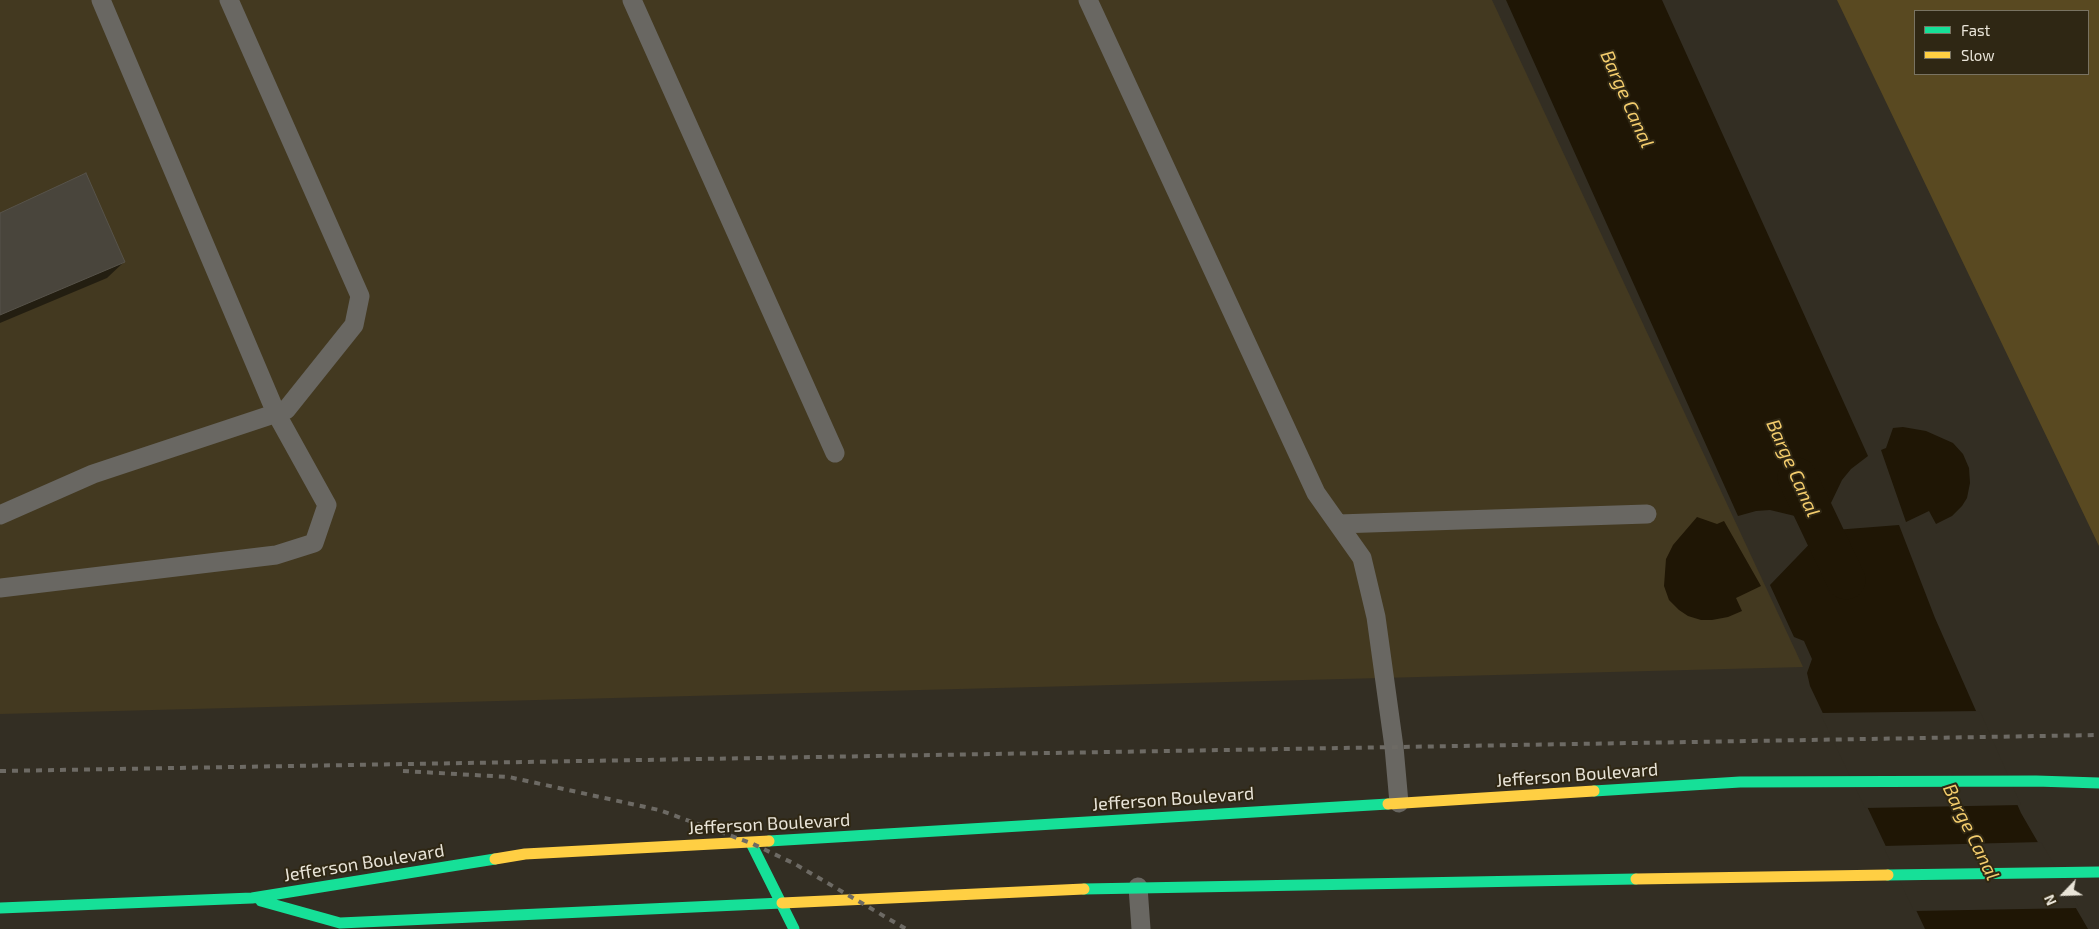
<!DOCTYPE html>
<style>
body{margin:0}
#map{position:relative;width:2099px;height:929px;overflow:hidden;background:#332e23;font-family:"Exo 2",sans-serif}
canvas{display:block}
.legend{position:absolute;left:1914px;top:10px;width:175px;height:65px;box-sizing:border-box;background:#2f2714;border:1px solid #797362;margin:0;padding:6px 9px;list-style:none;font-size:15px;color:#e9e4d8}
.legend li{display:flex;align-items:center;gap:10px;height:25px}
.legend b{width:25px;border:1px solid #797362}
.north{position:absolute;left:2039px;top:869px;width:50px;height:50px;-webkit-text-stroke:4px #2f2714;paint-order:stroke;rotate:246deg;font-size:14px;font-weight:700;line-height:20px;text-align:center;color:#e9e4d8}
.north::after{content:'';display:block;margin:auto;width:18px;height:22px;background:#e9e4d8;clip-path:polygon(50% 0,100% 100%,50% 72%,0 100%)}
</style>
<div id="map">
<canvas width="2099" height="929"></canvas>
<ul class="legend">
<li><b style="height:6px;background:#16e098"></b>Fast</li>
<li><b style="height:6px;background:#ffcf43"></b>Slow</li>
</ul>
<div class="north">N</div>
</div>
<script>
const context = document.querySelector('canvas').getContext('2d');
context.lineJoin = 'round';
function paint(path, color) { context.fillStyle = color; context.fill(path, 'evenodd'); }
const poly = rows => new Path2D(rows.map(r => 'M' + r).join(''));
function stroke(path, color, width, dash) { context.strokeStyle = color; context.lineWidth = width; context.lineCap = dash ? 'butt' : 'round'; context.setLineDash(dash || []); context.stroke(path); }
function drawText(font, color, halo, rows, align = 'center') {
  context.font = font + ' "Exo 2",sans-serif'; context.lineWidth = 4; context.setLineDash([]); context.textBaseline = 'middle'; context.strokeStyle = halo; context.fillStyle = color; for (const [text, x, y, turn = 0] of rows) {
    context.save(); context.translate(x, y); context.rotate((+turn || 0) * Math.PI / 180); context.textAlign = isNaN(turn) ? turn : align; if (halo) context.strokeText(text, 0, 0); context.fillText(text, 0, 0); context.restore();
  }
}
paint(poly([
 [0,0,1492,0,1803,667,0,714]
]), '#433920');
paint(poly([
 [1837,0,2099,0,2099,546],
 [1915,11,2088,11,2088,74,1915,74]
]), '#594921');
paint(poly([
 [1506,0,1662,0,1868,456,1851,469,1842,480,1830,505,1829,520,1821,523,1814,529,1795,516,1770,510,1756,511,1738,516],
 [1903,427,1926,431,1953,443,1963,454,1969,468,1970,483,1967,498,1962,506,1952,516,1936,524,1929,511,1906,522,1881,450,1886,448,1893,428],
 [1697,517,1717,524,1724,521,1761,586,1736,598,1742,611,1728,617,1712,620,1701,620,1688,616,1679,610,1669,600,1664,586,1666,559,1673,545],
 [1899,525,1935,618,2021,813,2088,929,1925,929,1810,686,1807,673,1812,659,1804,641,1794,637,1770,585,1822,531]
]), '#1f1605');
paint(poly([
 [1980,711,2021,805,1865,808,1820,713],
 [2041,842,2079,908,1914,911,1883,846]
]), '#332e23');
paint(poly([
 [0,214,124,262,107,278,0,323]
]), '#0007');
stroke(poly([
 [1797,477,1846,580]
]), '#1f1605', 39);
const building = poly([
 [86,173,125,262,0,315,0,213,86,173]
]);
paint(building, '#49453c');
stroke(building, '#57534a', 1);
stroke(poly([
 [632,0,835,453],
 [1088,0,1316,493,1362,558,1376,617,1394,747,1399,803],
 [0,515,93,474,286,410,354,325,360,296,229,0],
 [1338,524,1647,514],
 [0,588,276,555,314,543,327,505,276,413,101,0],
 [1138,887,1141,929]
]), '#696762', 19);
stroke(poly([
 [1594,791,1740,782,2036,781,2099,783],
 [769,841,1388,804],
 [751,843,794,929],
 [1888,875,2099,872],
 [1084,889,1636,879],
 [261,901,340,923,782,903],
 [0,908,252,898,495,859]
]), '#16e098', 11);
stroke(poly([
 [1388,804,1594,791],
 [495,859,525,854,769,841],
 [1636,879,1888,875],
 [782,903,1084,889]
]), '#ffcf43', 11);
stroke(poly([
 [0,771,2099,735],
 [403,771,509,777,659,810,751,843,795,864,906,929]
]), '#6d6a64', 4, [6, 6]);
drawText('18px', '#e9e4d8', '#2f2714', [
 ["Jefferson Boulevard",1577,775,-4],
 ["Jefferson Boulevard",1173,799,-4],
 ["Jefferson Boulevard",769,824,-3],
 ["Jefferson Boulevard",364,863,-9]
]);
drawText('italic 19px', '#f3cc6c', '#2f2714', [
 ["Barge Canal",1627,99,66],
 ["Barge Canal",1793,468,66],
 ["Barge Canal",1971,832,64]
]);
</script>
